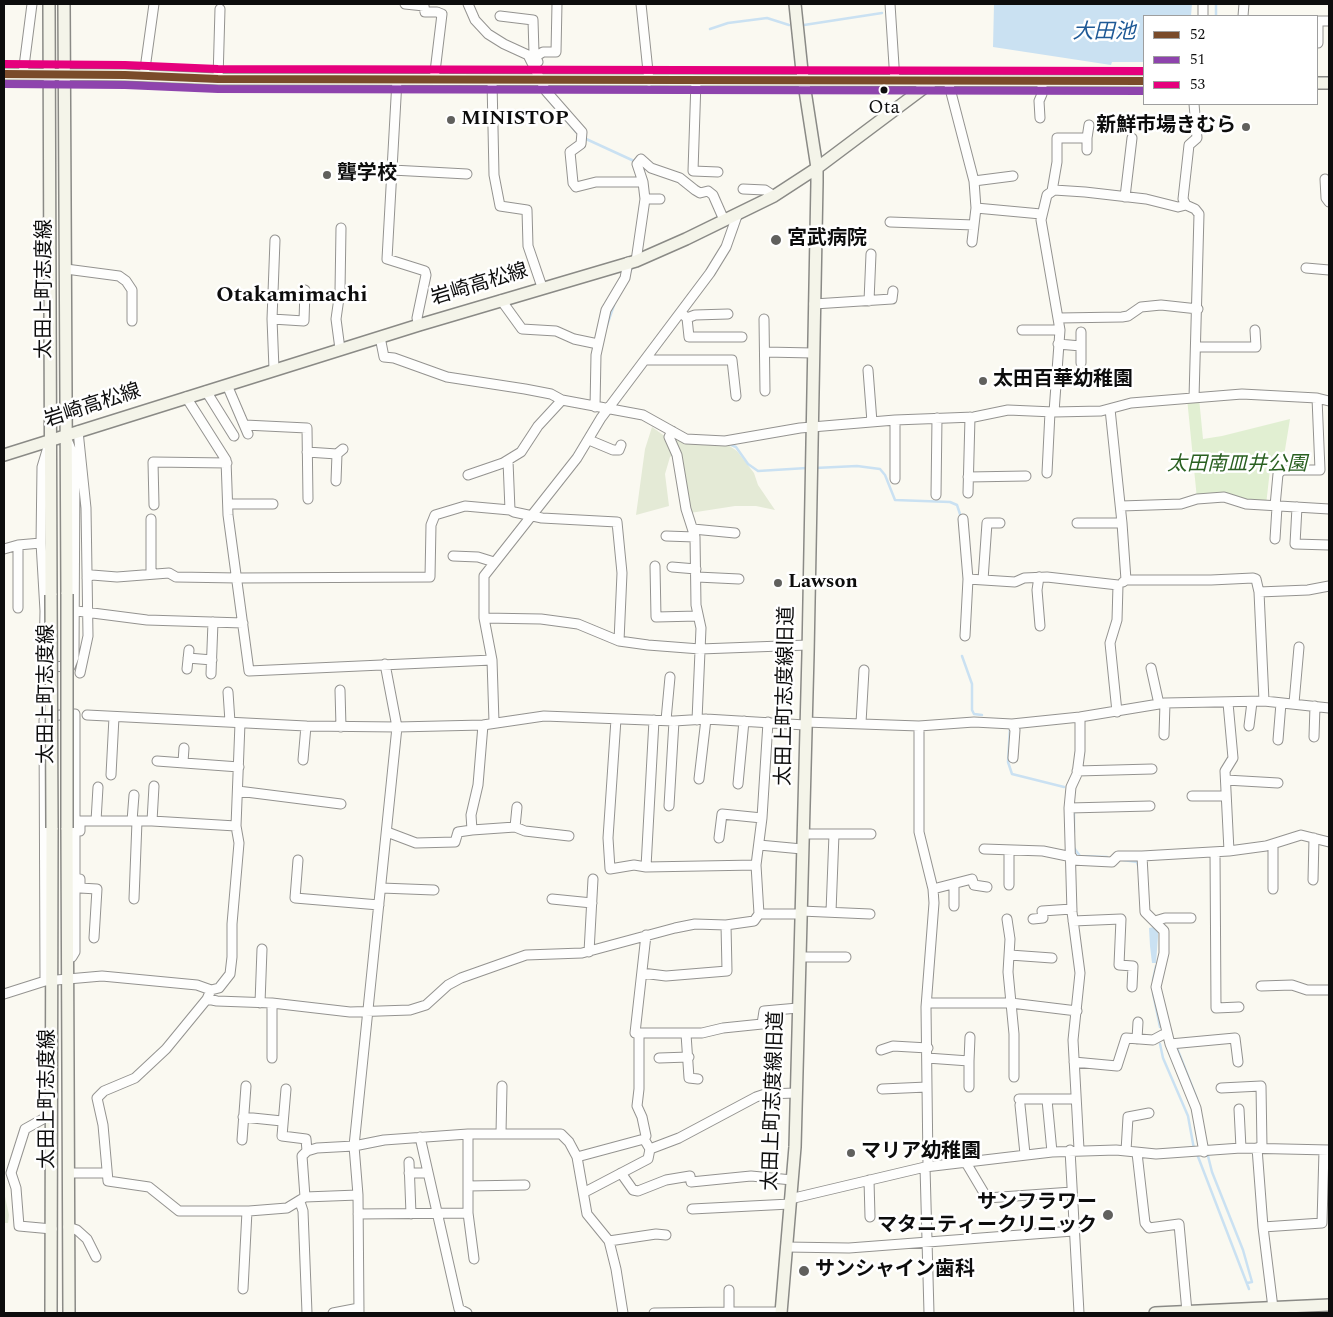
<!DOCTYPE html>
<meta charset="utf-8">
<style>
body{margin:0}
#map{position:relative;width:1333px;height:1317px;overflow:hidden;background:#faf9f1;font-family:Spectral,serif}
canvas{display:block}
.frame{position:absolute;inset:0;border:5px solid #0d0d0d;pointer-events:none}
.legend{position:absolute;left:1143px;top:15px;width:175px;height:90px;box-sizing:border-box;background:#fff;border:1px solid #9e9e9e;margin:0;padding:6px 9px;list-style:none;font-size:15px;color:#0d0d0d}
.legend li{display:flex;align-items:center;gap:10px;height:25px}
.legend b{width:25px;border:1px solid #9e9e9e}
</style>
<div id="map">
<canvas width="1333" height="1317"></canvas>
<div class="frame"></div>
<ul class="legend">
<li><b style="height:6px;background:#7a4b2a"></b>52</li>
<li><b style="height:6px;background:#8e44ad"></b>51</li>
<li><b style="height:6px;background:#e5007d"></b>53</li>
</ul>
</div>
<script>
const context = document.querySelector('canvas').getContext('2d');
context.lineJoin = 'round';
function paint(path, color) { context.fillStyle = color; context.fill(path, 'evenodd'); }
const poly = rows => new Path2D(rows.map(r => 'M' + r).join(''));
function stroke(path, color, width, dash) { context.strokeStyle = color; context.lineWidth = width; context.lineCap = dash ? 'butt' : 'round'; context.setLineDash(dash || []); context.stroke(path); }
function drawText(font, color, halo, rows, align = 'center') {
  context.font = font + ' Spectral,"Noto Sans JP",serif'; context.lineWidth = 5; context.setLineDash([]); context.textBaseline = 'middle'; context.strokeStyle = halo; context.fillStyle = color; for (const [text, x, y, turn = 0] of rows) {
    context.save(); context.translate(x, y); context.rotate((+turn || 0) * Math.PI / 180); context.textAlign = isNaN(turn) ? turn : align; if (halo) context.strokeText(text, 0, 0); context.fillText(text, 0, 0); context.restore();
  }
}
paint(poly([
 [1187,398,1199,398,1203,439,1222,436,1290,419,1284,456,1271,461,1266,505,1197,499]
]), '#e1efd2');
paint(poly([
 [652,427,666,437,677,440,728,445,737,451,754,473,758,485,775,510,756,506,735,506,690,513,677,453,670,457,665,474,669,506,636,515,645,449],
 [4,1192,9,1215,8,1223,4,1223]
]), '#e4ead6');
paint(poly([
 [994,4,1192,4,1191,16,1144,16,1144,62,1112,62,1111,65,993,47],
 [1154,927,1158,931,1158,936,1156,963,1152,963,1150,946,1149,928]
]), '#cae1f2');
stroke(poly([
 [1216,16,1216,4],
 [804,25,882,13],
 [710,29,728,23,767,18,789,25],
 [544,95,576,132],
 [584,138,634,161,635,164],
 [624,287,633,265],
 [606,328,614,305],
 [729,444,736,447,748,464,758,471,807,468],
 [815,468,857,466,880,469,885,475,895,500,950,502,957,505,961,517],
 [962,656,972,684,972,710,974,714,982,715],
 [1010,728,1008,762,1012,774,1064,787],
 [1074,832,1074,811],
 [1074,848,1080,856,1107,857],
 [1123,860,1137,862,1139,869],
 [1153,980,1156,966],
 [1153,993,1160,1027],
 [1160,1044,1163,1058,1188,1116,1194,1149],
 [1177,1048,1197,1099],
 [1197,1154,1249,1289],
 [1208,1156,1212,1172,1243,1250,1252,1282,1247,1283]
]), '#cae1f2', 2.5);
const street = poly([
 [405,4,424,6,425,12,437,12,442,14,434,80],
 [468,4,475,20,488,34,504,44,528,55,546,91,582,132,581,144,570,152,573,183,576,187,596,182,643,182],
 [641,4,649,81],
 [890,4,895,81],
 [1203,4,1203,16],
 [500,16,533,20,534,53,538,62],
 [1243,16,1244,4],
 [1317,21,1329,21],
 [1318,21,1318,43],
 [535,57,543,52,556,52,557,4],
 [23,74,32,4],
 [144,76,154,4],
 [218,79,220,9],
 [397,80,387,259,425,271,426,275,417,318,419,325],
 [492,81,494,175,500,206,527,210,528,246,542,287],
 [696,81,693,171,718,172],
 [948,81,974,181,976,208,972,242],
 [1194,104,1197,138,1189,145,1183,199,1186,205,1195,209,1199,214,1194,398],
 [1040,118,1039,101,1042,94,1042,81],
 [1087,150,1087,138],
 [392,170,467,174],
 [1325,179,1326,198,1329,202],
 [974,181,1013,176],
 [743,189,765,190,774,196],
 [1052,191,1057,162,1057,138,1087,138,1089,125],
 [1125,197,1132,138],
 [645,199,660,199],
 [976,208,1041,214],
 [890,222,974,225],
 [636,261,645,199,643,182,637,164,641,159,651,168,680,178,695,190,700,193,708,191,713,195,724,220],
 [1306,268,1329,270],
 [66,269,119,276,126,281,132,290,132,321],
 [501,300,522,329,556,331,574,339,598,344],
 [869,301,871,254],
 [814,304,892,299,893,291],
 [681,313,687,318,689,337,742,337],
 [687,318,695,315,728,314],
 [1059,318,1122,317,1128,316,1141,307,1161,305,1198,309],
 [272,319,304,321,305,290],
 [764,319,765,391],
 [1022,330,1060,330],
 [1081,332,1081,346],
 [380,337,384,357,394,358,447,377,525,389,551,394,562,400,643,415,686,439,725,441,800,428,895,420,974,417,1008,410,1054,412,1101,411,1131,403,1242,394,1317,398,1329,401],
 [1058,344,1081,346,1081,363],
 [1196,347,1256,347,1255,330],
 [340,349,336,319,340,291,341,228],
 [765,352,813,353],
 [645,360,732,360,736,396],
 [274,369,272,319,275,240],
 [868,370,872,422],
 [227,385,248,434],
 [206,391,234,436],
 [186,397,226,460,228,515,249,671,492,660],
 [595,407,596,355,606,310,625,278,628,262],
 [1110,409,1122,523,1126,580,1123,582],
 [1054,412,1060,330,1041,220,1047,195,1054,190,1085,192,1146,199,1178,207,1186,205],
 [245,425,307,428,308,499],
 [78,431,86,508,88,636,80,673],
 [672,431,669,437,677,455,686,509,695,537,696,605,701,628,697,720],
 [589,440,613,450,619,450,621,445],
 [48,447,42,467,41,543,45,611,44,659,48,666,70,667,74,657,75,459,68,442],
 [307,452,337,454],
 [508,461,510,510,514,512,542,518,617,522,622,573,619,641],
 [1047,473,1050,412],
 [468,475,503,463,521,452,538,426,562,400],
 [968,477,1026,476],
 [895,479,895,420],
 [336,481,337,454,343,449],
 [968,493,970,417],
 [936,495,937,418],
 [228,504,273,504],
 [154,505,153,462,227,463],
 [1121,506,1181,504,1197,499,1224,497,1246,504,1329,509],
 [1275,506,1278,474,1282,470,1320,470,1317,398],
 [1297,507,1295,544,1329,545],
 [151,519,151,574],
 [963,519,968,579,965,636],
 [1077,523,1122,523],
 [693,529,735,533],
 [666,536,695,537],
 [1275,539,1277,507],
 [4,549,18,545],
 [453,556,478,557,494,562],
 [655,566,656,617,698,616],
 [672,567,696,569],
 [697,577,739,579],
 [1039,577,1037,590,1040,626],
 [87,578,92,575,117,577,169,573,176,577,238,578,430,577,431,525,435,515,465,506,510,510],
 [968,579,1015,582,1024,578,1047,577,1118,585,1117,620,1110,643,1117,712],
 [983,580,987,523,1000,523],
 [1126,580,1211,580,1253,578,1256,579,1259,592,1264,701],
 [1259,592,1308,590,1329,586],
 [18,608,18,545,41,543],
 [77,611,147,620,243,623],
 [484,618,541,619,578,624,619,641,648,645,700,649,808,645],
 [188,658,212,660],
 [1151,668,1159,704],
 [187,669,189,650],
 [211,674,213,622],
 [340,690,341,727],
 [228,692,230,722],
 [1294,703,1299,647],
 [87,715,306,726,397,727,483,725,544,716,674,721,706,719,805,725],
 [616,719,608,838,610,869,634,865,646,867,756,865],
 [666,720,670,677],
 [494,722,492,660,484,618,484,576,577,458,601,418,710,273,726,247,738,213],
 [805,722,919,726,974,722,1012,724,1080,717,1165,703,1264,701,1329,708],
 [861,723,864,670],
 [1012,724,1015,730,1013,758],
 [483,725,478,785,471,815,472,830,515,827,517,807],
 [919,726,919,832,933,889,934,903,926,1007,928,1166],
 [1249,726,1252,702],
 [1164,735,1165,703],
 [1314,737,1315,706],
 [1278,740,1281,703],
 [303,760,306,726],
 [157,761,239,767],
 [183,762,184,748],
 [1077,771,1152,769],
 [111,775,114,717],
 [699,779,706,719],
 [1226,780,1278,783],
 [738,784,744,721],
 [238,791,341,804],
 [1192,796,1226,796],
 [669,806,674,721],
 [1069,808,1150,806],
 [96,821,98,787],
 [132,821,134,795],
 [152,821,154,786],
 [515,827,525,831,569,836],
 [80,831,80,821,152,821,236,826],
 [387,832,416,843,455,842,458,832,472,830],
 [803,834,871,834],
 [719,838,722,814,762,818],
 [759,845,802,849],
 [984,849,1043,851,1072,857],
 [1229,851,1266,846,1301,835,1329,842],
 [1215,852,1216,1008,1239,1007],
 [1142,856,1229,851,1225,771,1233,758,1228,703],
 [298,860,295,898,379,905],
 [1071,860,1112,862,1118,856,1142,856,1145,912,1164,931,1164,953,1156,987,1170,1044],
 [646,867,654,720],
 [80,879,80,888,97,889,94,938],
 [1313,880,1314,838],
 [1009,885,1009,850],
 [381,888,434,890],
 [933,889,972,879,974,885,987,887],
 [1273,889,1273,844],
 [134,899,137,821],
 [552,899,592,903],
 [954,906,954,884],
 [801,911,870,914],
 [831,912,834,834],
 [759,914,756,865,762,818,768,722],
 [1007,919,1010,939,1008,972,1011,1003,1077,1011],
 [1033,919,1043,918,1042,911,1072,909],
 [1073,921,1121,919,1119,965,1133,966,1132,987],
 [1155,921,1165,918,1191,918],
 [646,935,635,1033,702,1033,723,1028,762,1024,764,1011,798,1008],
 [589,952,593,879],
 [1010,955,1052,958],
 [800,957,846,957],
 [642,973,666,976,727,971,726,925],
 [45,981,44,720,46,716,75,714,75,952,72,957,67,958],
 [1261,986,1292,985,1307,990,1329,990],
 [211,990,207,999,166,1049,135,1078,104,1091,97,1098,103,1125,108,1181,149,1187,179,1211,249,1211,287,1208,305,1197,302,1156,307,1151,317,1148,354,1146,384,1140,468,1134],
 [4,994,45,981,102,976,197,985,211,990,219,988,230,974,232,957,232,924,239,843,236,826,240,723],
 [207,999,217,1001,272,1003,350,1012,410,1010,426,1005,448,985,461,978,526,955,582,953,675,928,695,924,726,925,754,921,759,914,801,914],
 [260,1003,262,949],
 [928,1003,1011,1003,1014,1034,1014,1077],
 [639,1033,639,1089,637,1106,642,1117,646,1136,644,1139],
 [686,1034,689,1078,698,1079],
 [1137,1039,1138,1022],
 [881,1050,893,1046,928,1048],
 [272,1058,272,1003],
 [659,1058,689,1057],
 [927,1058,969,1061,970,1037],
 [969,1061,969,1087],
 [1074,1062,1117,1066,1126,1038,1153,1040,1166,1033],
 [1221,1088,1261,1086,1262,1147],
 [286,1089,282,1136,306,1139,307,1151],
 [882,1089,927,1087],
 [1019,1099,1076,1099],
 [1047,1100,1052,1152],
 [1020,1105,1025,1154],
 [1239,1109,1241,1148],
 [243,1117,282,1121],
 [501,1133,502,1086],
 [420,1137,459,1309,467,1313],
 [242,1140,246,1086],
 [1257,1148,1263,1227,1322,1223,1324,1150],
 [650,1149,679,1138,756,1097,765,1094,796,1093],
 [1079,1149,1073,1040,1080,973,1072,912,1069,808,1071,787,1077,774,1080,751,1080,717],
 [1070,1150,1079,1313],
 [1126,1151,1128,1117,1149,1113],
 [1204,1152,1196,1108,1170,1044,1235,1038,1238,1062],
 [1137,1153,1145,1223,1149,1228,1179,1224,1187,1312],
 [577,1157,644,1139,650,1149,648,1159,585,1192],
 [965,1161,987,1198,1072,1192],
 [409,1162,411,1214],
 [925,1167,929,1313],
 [68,1173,107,1173],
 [409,1173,428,1173],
 [621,1173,633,1190,638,1191,666,1180,690,1176,691,1182,751,1176,792,1180],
 [869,1180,870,1217],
 [468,1186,525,1185],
 [305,1197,358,1195],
 [790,1199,925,1167,1052,1152,1116,1150,1156,1154,1241,1148,1329,1150],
 [300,1202,303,1211,307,1313],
 [692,1209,790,1204],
 [468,1213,474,1259],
 [358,1214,468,1213,468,1134,561,1134,569,1142,577,1157,587,1214,609,1241,616,1269,623,1313],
 [68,1227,77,1230,87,1239,96,1257],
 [1263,1227,1273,1308],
 [52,1229,19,1226,16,1188,11,1173,25,1129,52,1114],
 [609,1241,656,1234,666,1235],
 [786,1247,849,1248,1073,1231],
 [243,1289,247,1211],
 [729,1290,729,1312,781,1312],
 [333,1313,359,1308],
 [359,1313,358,1195,354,1146,397,727,385,664],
 [654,1313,729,1312]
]);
const secondary = poly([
 [49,4,51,595],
 [64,4,67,594],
 [4,74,125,75,218,79,1144,81],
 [1317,83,1329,83],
 [4,455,419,325,636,261,686,239,774,196,817,168,933,81],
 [67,828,69,1313],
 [51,1313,52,828],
 [781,1313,795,1147,808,654,817,182,817,168,802,71,795,4],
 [1155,1313,1329,1305]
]);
stroke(street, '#949390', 11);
stroke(secondary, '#8a8a86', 14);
stroke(street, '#fefefd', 9);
stroke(secondary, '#f4f4e9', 11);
const secondaryBridge = poly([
 [67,594,67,828],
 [51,595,52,828]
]);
stroke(secondaryBridge, '#8a8a86', 14, []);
stroke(secondaryBridge, '#f4f4e9', 11);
stroke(poly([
 [4,74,125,75,218,79,1144,81]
]), '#7a4b2a', 8);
stroke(poly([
 [4,84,125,85,218,89,1144,91]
]), '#8e44ad', 8);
stroke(poly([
 [4,64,125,65,218,69,1144,71]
]), '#e5007d', 8);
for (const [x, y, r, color] of [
 [884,90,4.5,"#0d0d0d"],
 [451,120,5,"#60605d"],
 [1246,127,5,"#60605d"],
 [327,175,5,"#60605d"],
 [776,240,6,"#60605d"],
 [983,381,5,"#60605d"],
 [778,583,5,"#60605d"],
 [851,1153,5,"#60605d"],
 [1108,1215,6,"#60605d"],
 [804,1271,6,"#60605d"]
]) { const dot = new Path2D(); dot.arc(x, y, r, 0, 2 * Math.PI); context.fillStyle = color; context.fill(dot); stroke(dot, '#fff', 2); }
drawText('19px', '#0d0d0d', '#fff', [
 ["Ota",884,109]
]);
drawText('bold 20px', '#0d0d0d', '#fff', [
 ["MINISTOP",461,120],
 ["新鮮市場きむら",1236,127,"right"],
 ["聾学校",337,175],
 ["宮武病院",787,240],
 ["太田百華幼稚園",993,381],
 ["Lawson",788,583],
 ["マリア幼稚園",861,1153],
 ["サンフラワー",1097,1204,"right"],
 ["マタニティークリニック",1097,1227,"right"],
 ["サンシャイン歯科",815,1271]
], 'left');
drawText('20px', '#0d0d0d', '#fff', [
 ["岩崎高松線",480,286,-17],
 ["太田上町志度線",46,289,-90],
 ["岩崎高松線",93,407,-18],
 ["太田上町志度線",48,694,-90],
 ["太田上町志度線旧道",787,696,-89],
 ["太田上町志度線",49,1099,-90],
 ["太田上町志度線旧道",775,1101,-88]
]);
drawText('italic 20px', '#2a6021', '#fff', [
 ["太田南皿井公園",1237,466]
]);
drawText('italic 21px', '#1e5996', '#fff', [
 ["大田池",1104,34]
]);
drawText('bold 22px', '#0d0d0d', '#fff', [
 ["Otakamimachi",292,297]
]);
</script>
